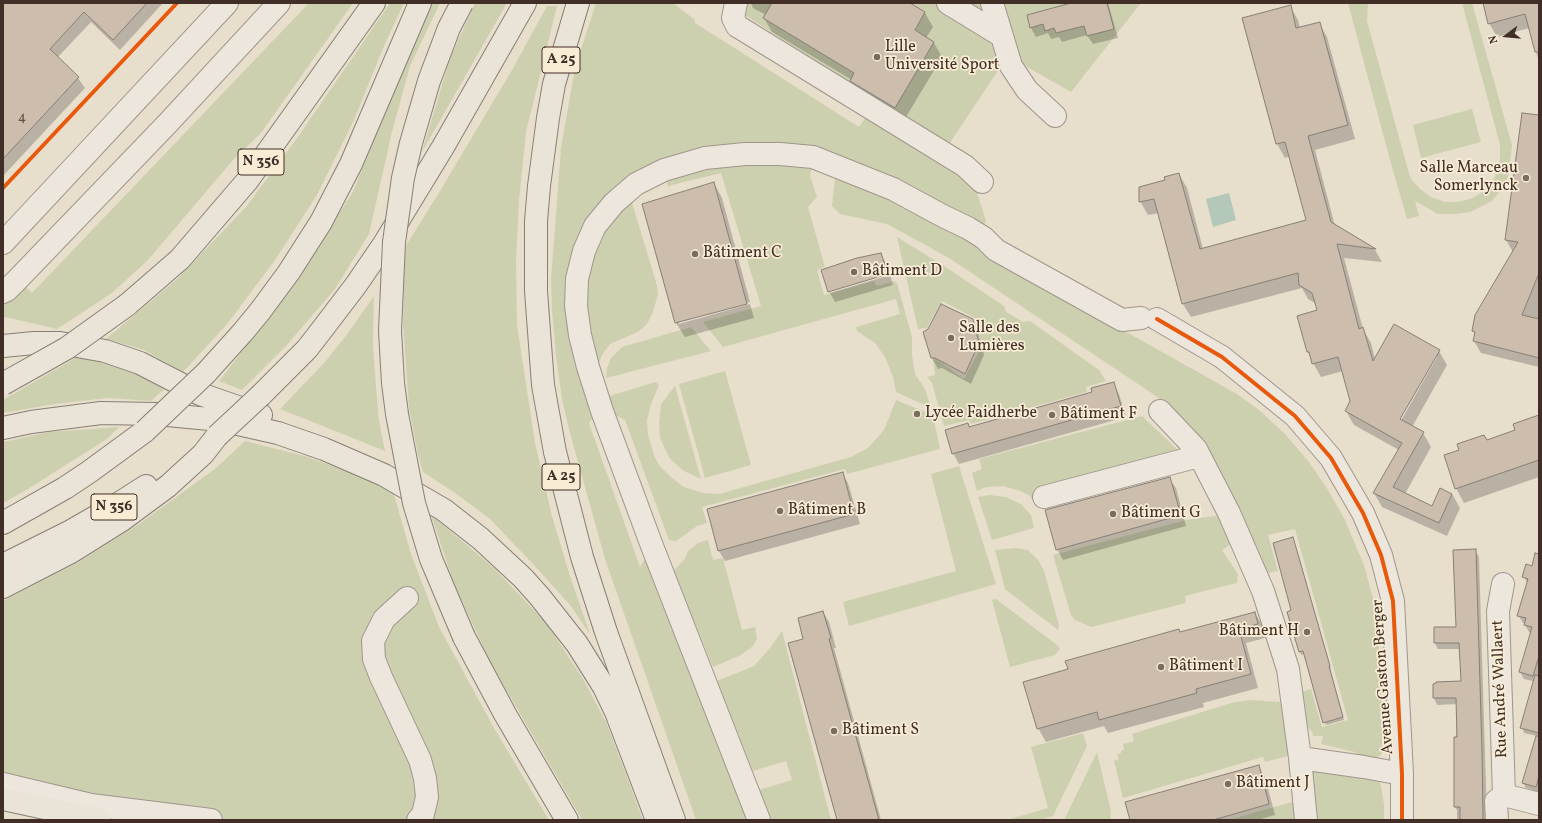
<!DOCTYPE html>
<meta charset="utf-8">
<style>
body{margin:0}
#map{position:relative;width:1542px;height:823px;overflow:hidden;background:#e8decc;font-family:Vollkorn,serif}
canvas{display:block}
.frame{position:absolute;inset:0;border:4px solid #402e27;pointer-events:none}
.north{position:absolute;left:1486px;top:16px;width:40px;height:40px;-webkit-text-stroke:3px #f8ecd5;paint-order:stroke;rotate:254deg;font-size:11px;font-weight:700;line-height:16px;text-align:center;color:#402e27}
.north::after{content:'';display:block;margin:auto;width:14px;height:18px;background:#402e27;clip-path:polygon(50% 0,100% 100%,50% 72%,0 100%)}
</style>
<div id="map">
<canvas width="1542" height="823"></canvas>
<div class="frame"></div>
<div class="north">N</div>
</div>
<script>
const context = document.querySelector('canvas').getContext('2d');
context.lineJoin = 'round';
function paint(path, color) { context.fillStyle = color; context.fill(path, 'evenodd'); }
const poly = rows => new Path2D(rows.map(r => 'M' + r).join(''));
function stroke(path, color, width, dash) { context.strokeStyle = color; context.lineWidth = width; context.lineCap = dash ? 'butt' : 'round'; context.setLineDash(dash || []); context.stroke(path); }
function drawText(font, color, halo, rows, align = 'center') {
  context.font = font + ' Vollkorn,serif'; context.lineWidth = 3.5; context.setLineDash([]); context.textBaseline = 'middle'; context.strokeStyle = halo; context.fillStyle = color; for (const [text, x, y, turn = 0] of rows) {
    context.save(); context.translate(x, y); context.rotate((+turn || 0) * Math.PI / 180); context.textAlign = isNaN(turn) ? turn : align; if (halo) context.strokeText(text, 0, 0); context.fillText(text, 0, 0); context.restore();
  }
}
paint(poly([
 [309,3,353,3,261,133,233,160,148,260,112,293,57,329,5,317,3,317,3,301,25,286,32,293],
 [390,3,404,3,384,46,354,120,317,195,275,260,228,323,183,372,144,350,106,339,177,279,246,207,300,134],
 [431,3,440,3,410,66,392,132,369,234,335,289,286,346,242,390,219,381,280,303,353,192,389,102],
 [475,3,507,3,422,152,449,61],
 [596,3,673,3,695,20,695,23,859,127,865,118,975,186,986,221,974,245,1055,292,1237,394,1259,410,1285,434,1309,462,1328,490,1344,518,1364,565,1375,606,1378,625,1382,711,1382,748,1381,755,1374,760,1362,758,1355,752,1321,744,1323,736,1313,736,1312,732,1302,719,1298,693,1311,689,1322,727,1348,720,1295,529,1268,535,1278,571,1264,574,1206,447,1192,427,1162,400,949,258,887,224,840,214,832,206,835,178,813,161,810,176,817,197,808,207,825,267,817,270,824,295,874,281,877,286,894,281,897,283,912,337,912,355,915,374,925,389,931,408,896,392,893,377,885,357,875,343,857,331,856,327,900,314,896,299,723,347,703,322,761,306,721,173,668,186,665,176,630,196,657,285,658,295,652,314,647,324,638,332,610,344,602,355,597,369,594,370,578,250,596,413,589,423,640,567,650,549,751,820,696,820,605,559,570,433,562,399,556,357,552,310,551,279,561,148,575,68],
 [726,3,1141,3,1071,92,1020,63,999,69,948,146],
 [1348,3,1368,3,1367,21,1408,170,1411,179,1420,189,1431,197,1445,202,1459,202,1473,198,1484,191,1492,182,1498,171,1500,159,1500,145,1462,3,1472,3,1512,145,1509,173,1505,185,1492,201,1470,212,1456,214,1438,214,1415,201,1419,216,1407,219,1390,160],
 [547,6,557,6,526,132,519,202,516,260,517,325,535,443,552,516,569,573,590,634,570,605,533,564,489,518,455,493,423,472,418,455,409,407,403,324,405,247,437,196,512,70],
 [1472,109,1481,142,1421,158,1413,125],
 [897,237,941,264,1004,306,1006,312,1023,322,1030,321,1099,370,1106,381,1086,387,1087,392,971,424,969,420,944,426,932,383,927,377,935,375,933,360,936,359,964,379,982,346,975,318,942,301,927,328,918,329],
 [374,296,373,345,376,387,379,421,385,451,280,409,325,362,348,333],
 [691,327,711,351,606,378,607,368,611,358,622,347],
 [77,357,121,367,168,386,151,401,107,398,55,404,3,413,3,400],
 [725,371,751,465,705,478,679,384],
 [656,382,659,385,651,404,647,420,648,435,654,455,659,465,671,477,684,487,703,493,719,494,851,457,868,448,884,430,896,400,933,415,940,449,847,474,845,469,702,507,707,523,697,526,676,541,669,540,625,420,615,415,609,396],
 [675,386,701,479,684,471,670,459,660,438,659,424,661,404],
 [1142,416,1178,450,1037,507,1030,496,1020,491,1003,486,986,487,977,491,972,473,982,469,979,459],
 [119,427,107,439,23,492,3,503,3,442,49,432],
 [245,441,308,457,372,481,393,491,411,554,439,627,494,728,549,820,167,820,3,780,3,601,77,563,142,522,216,468],
 [959,466,996,584,849,626,843,602,956,571,931,474],
 [989,495,1006,497,1021,504,1031,515,1034,528,992,540,978,497],
 [431,515,495,569,547,624,583,679,607,724,643,820,582,820,489,660,453,581],
 [1222,515,1234,542,1222,550,1238,574,1237,583,1185,596,1186,603,1091,627,1075,620,1071,615,1053,555,1186,520],
 [708,540,713,560,723,558,742,630,755,627,757,639,753,646,741,655,713,667,673,571,684,560,688,551,698,543],
 [1016,548,1028,550,1039,561,1044,571,1059,625,1058,630,1005,589,995,550],
 [996,599,1057,645,1060,649,1055,655,1010,667,992,600],
 [782,631,831,820,771,820,759,790,792,780,786,761,753,771,717,681,754,666,770,648],
 [1249,700,1280,702,1287,706,1291,749,1288,756,1265,762,1263,757,1123,798,1114,761,1119,759,1117,754,1121,753,1121,751,1124,750,1123,744,1134,741,1132,734,1231,703],
 [1083,733,1087,746,1053,816,1040,820,1007,820,1048,808,1031,747],
 [1097,752,1111,811,1110,820,1064,820],
 [1307,766,1380,781,1384,804,1384,820,1313,820],
 [1292,802,1298,803,1298,820,1228,820]
]), '#cdd0ae');
paint(poly([
 [1229,193,1236,220,1213,227,1206,199]
]), '#b3c8b8');
paint(poly([
 [3,3,163,3,120,50,91,22,57,58,78,78,85,88,3,176],
 [751,3,908,3,925,13,933,27,926,38,934,43,942,57,903,122,859,95,852,80,772,32,764,18,766,15,753,8],
 [1075,3,1108,3,1118,38,1093,44,1087,35,1062,42,1059,37,1051,39,1048,33,1036,37,1031,28],
 [1484,3,1539,3,1539,62,1529,28,1497,37,1489,23],
 [1290,6,1298,20,1300,28,1319,23,1327,37,1355,139,1315,150,1335,226,1375,250,1382,262,1344,258,1363,329,1371,343,1375,359,1439,351,1447,365,1412,427,1423,433,1431,447,1405,494,1433,507,1452,494,1460,508,1447,536,1382,507,1374,493,1399,450,1354,425,1346,411,1351,401,1343,371,1321,377,1313,363,1308,352,1318,311,1316,304,1308,299,1302,288,1191,317,1183,304,1159,213,1148,215,1140,201,1166,181,1179,174,1187,188,1203,249,1308,221,1290,156,1285,158,1277,144,1243,19],
 [1435,357,1437,357,1399,424,1397,423],
 [1523,114,1539,116,1539,367,1481,353,1474,341,1476,335,1473,331,1513,252,1506,240],
 [714,183,722,198,750,302,679,321,679,324,750,304,754,318,685,337,676,323,643,205],
 [880,254,887,265,889,273,830,291,830,293,822,271],
 [890,275,893,285,835,302,830,293],
 [972,320,978,331,984,355,971,384,942,368,938,369,932,358],
 [1113,383,1119,394,1126,417,959,464,953,453,968,424,970,428,1094,393],
 [1539,416,1539,477,1464,503,1456,488,1487,441,1517,431],
 [842,473,848,483,860,524,725,561,719,551,708,509],
 [1169,478,1176,488,1186,526,1063,560,1057,549],
 [1294,541,1331,669,1330,669,1344,720,1326,725,1304,654,1301,655,1300,652,1289,612,1293,611],
 [1475,550,1479,557,1487,820,1457,820,1457,810,1455,807,1457,704,1437,705,1434,698,1434,684,1462,682,1460,649,1438,649,1435,643,1457,628],
 [1539,570,1539,635,1529,632,1525,625,1526,623,1523,623,1519,616,1528,584,1524,577],
 [823,612,829,622,836,648,834,648,881,820,838,820,805,639],
 [1255,613,1263,627,1264,631,1261,627,1259,627,1265,638,1246,643,1258,688,1203,703,1204,707,1108,733,1104,726,1046,742,1038,728,1069,669,1181,633],
 [1539,638,1539,675,1537,682,1524,679,1520,672],
 [1539,694,1539,792,1526,788,1523,783,1537,736,1524,733,1522,727],
 [1258,766,1265,777,1275,815,1257,820,1131,820]
]), '#0003');
const building = poly([
 [3,3,147,3,113,40,84,12,50,49,79,77,3,159,3,3],
 [772,3,910,3,925,12,915,30,934,42,895,108,850,81,854,73,763,18,772,3],
 [1071,3,1107,3,1114,29,1087,36,1084,26,1056,33,1054,28,1045,31,1043,24,1030,28,1027,15,1071,3],
 [1483,3,1539,3,1539,52,1535,52,1525,14,1488,24,1483,3],
 [1291,5,1296,28,1320,22,1348,125,1308,136,1331,222,1376,249,1337,244,1359,329,1363,327,1373,361,1394,324,1440,350,1400,419,1424,432,1393,487,1432,506,1440,488,1452,494,1439,523,1373,493,1402,443,1345,411,1350,401,1338,357,1312,364,1309,352,1307,352,1297,316,1317,310,1312,293,1299,285,1298,273,1182,304,1154,199,1139,202,1139,187,1165,180,1164,177,1179,173,1200,249,1306,220,1285,142,1276,144,1242,18,1291,5],
 [1522,113,1539,115,1539,273,1522,315,1539,319,1539,358,1473,341,1475,332,1472,331,1475,315,1518,242,1505,240,1522,113],
 [714,182,747,304,675,323,642,204,714,182],
 [881,253,888,274,828,292,821,270,857,258,881,253],
 [941,304,973,319,979,343,965,374,935,358,931,358,923,332,928,329,941,304],
 [1114,382,1121,406,952,454,945,430,968,423,969,427,1092,392,1091,388,1114,382],
 [1539,415,1539,460,1455,489,1444,455,1459,450,1457,444,1484,435,1487,440,1515,430,1513,424,1539,415],
 [843,472,854,514,718,551,707,509,843,472],
 [1170,477,1181,515,1056,550,1045,510,1170,477],
 [1293,537,1330,666,1329,666,1343,717,1323,723,1303,651,1299,652,1287,612,1291,610,1273,543,1293,537],
 [1476,549,1482,751,1483,820,1460,820,1460,807,1454,807,1454,737,1457,737,1456,698,1433,698,1433,684,1436,683,1436,682,1461,681,1459,643,1434,643,1434,627,1456,627,1453,550,1476,549],
 [1535,553,1539,554,1539,656,1533,676,1519,672,1532,627,1524,625,1526,618,1517,616,1528,579,1522,577,1526,564,1532,566,1535,553],
 [823,611,831,638,829,639,879,820,837,820,788,643,803,639,798,618,823,611],
 [1255,612,1258,624,1239,629,1251,674,1196,689,1197,693,1099,720,1097,712,1037,729,1023,682,1068,669,1065,661,1179,629,1180,632,1255,612],
 [1535,675,1539,676,1539,733,1520,728,1535,675],
 [1536,736,1539,736,1539,776,1536,787,1522,783,1536,736],
 [1259,765,1269,804,1213,820,1130,820,1125,802,1259,765]
]);
paint(building, '#ccbdad');
stroke(building, '#877f76', 1);
const minor = poly([
 [736,3,733,18,737,26,965,166,982,182],
 [948,3,1002,36],
 [992,3,1011,66,1027,90,1055,116],
 [3,243,227,3],
 [3,292,7,290,18,279,168,123,279,3],
 [1157,319,1222,357,1295,416,1331,458,1363,513,1381,555,1393,601,1402,774,1402,820],
 [1160,411,1196,449,1229,513,1263,591,1288,669,1300,758,1306,820],
 [1044,497,1199,456],
 [1503,584,1498,611,1504,795,1539,804],
 [407,598,384,619,373,641,374,659,381,677,420,760,425,778,427,797,423,814,418,820],
 [1300,758,1364,767,1402,774],
 [3,784,91,805,211,820],
 [759,820,652,546,602,411,588,367,580,335,576,306,577,279,584,251,595,226,614,203,636,184,664,170,705,158,745,154,780,154,813,157,893,189,943,216,968,228,984,238,996,250,1122,320,1141,318],
 [1497,820,1496,801,1504,795]
]);
const highway = poly([
 [578,3,554,84,548,118,539,186,536,221,536,291,543,385,555,452,582,557,606,632,674,820],
 [127,305,180,259,247,181,374,3],
 [3,346,34,343,60,343,105,351,140,363,200,394,261,415],
 [206,373,243,332,261,310,289,272,321,222,351,164,420,3],
 [261,395,307,349,324,327,356,285,384,244,443,147,525,3],
 [3,428,31,422,101,413,157,414,220,420,278,433,324,449,384,475,444,510,481,539,523,578,540,597,577,644,604,687,616,712,657,820],
 [3,523,65,488,89,472,145,431],
 [3,565,71,531,118,504,146,486],
 [3,587,71,552,122,520,168,486,203,454,217,436],
 [464,637,505,714,567,820],
 [3,799,100,820]
]);
stroke(minor, '#9f968c', 24);
stroke(highway, '#877f76', 24);
stroke(minor, '#ece6dd', 22);
stroke(highway, '#e9e3d8', 22);
const highwayBridge = poly([
 [462,3,449,28,429,81,411,143,403,178,394,242,390,331,393,383,397,414,414,503,431,559,464,637],
 [3,384,67,348,127,305],
 [145,431,206,373],
 [217,436,261,395]
]);
stroke(highwayBridge, '#877f76', 24, []);
stroke(highwayBridge, '#e9e3d8', 22);
stroke(poly([
 [3,188,177,3],
 [1157,319,1222,357,1295,416,1331,458,1363,513,1381,555,1393,601,1402,774,1402,820]
]), '#e8590c', 4);
for (const [x, y, r, color] of [
 [877,57,4,"#7b6c61"],
 [1526,178,4,"#7b6c61"],
 [695,254,4,"#7b6c61"],
 [854,272,4,"#7b6c61"],
 [951,338,4,"#7b6c61"],
 [917,414,4,"#7b6c61"],
 [1052,415,4,"#7b6c61"],
 [780,511,4,"#7b6c61"],
 [1113,514,4,"#7b6c61"],
 [1307,632,4,"#7b6c61"],
 [1161,667,4,"#7b6c61"],
 [834,731,4,"#7b6c61"],
 [1228,784,4,"#7b6c61"]
]) { const dot = new Path2D(); dot.arc(x, y, r, 0, 2 * Math.PI); context.fillStyle = color; context.fill(dot); stroke(dot, '#f8ecd5', 1.5); }
drawText('14px', '#635248', null, [
 ["4",22,118]
]);
for (const [x, y, w] of [
 [561,60,38],
 [261,162,46],
 [561,477,38],
 [114,507,46]
]) { const box = new Path2D(); box.roundRect(x - w / 2, y - 13, w, 26, 3); context.fillStyle = '#f8ecd5'; context.fill(box); stroke(box, '#402e27', 1); }
drawText('bold 15px', '#402e27', null, [
 ["A 25",561,60],
 ["N 356",261,162],
 ["A 25",561,477],
 ["N 356",114,507]
]);
drawText('16px', '#402e27', '#f8ecd5', [
 ["Lille",885,48],
 ["Université Sport",885,66],
 ["Salle Marceau",1518,169,"right"],
 ["Somerlynck",1518,187,"right"],
 ["Bâtiment C",703,254],
 ["Bâtiment D",862,272],
 ["Salle des",959,329],
 ["Lumières",959,347],
 ["Lycée Faidherbe",925,414],
 ["Bâtiment F",1060,415],
 ["Bâtiment B",788,511],
 ["Bâtiment G",1121,514],
 ["Bâtiment H",1299,632,"right"],
 ["Bâtiment I",1169,667],
 ["Bâtiment S",842,731],
 ["Bâtiment J",1236,784]
], 'left');
drawText('16px', '#402e27', '#f8ecd5', [
 ["Avenue Gaston Berger",1384,677,-94],
 ["Rue André Wallaert",1501,689,-92]
]);
</script>
